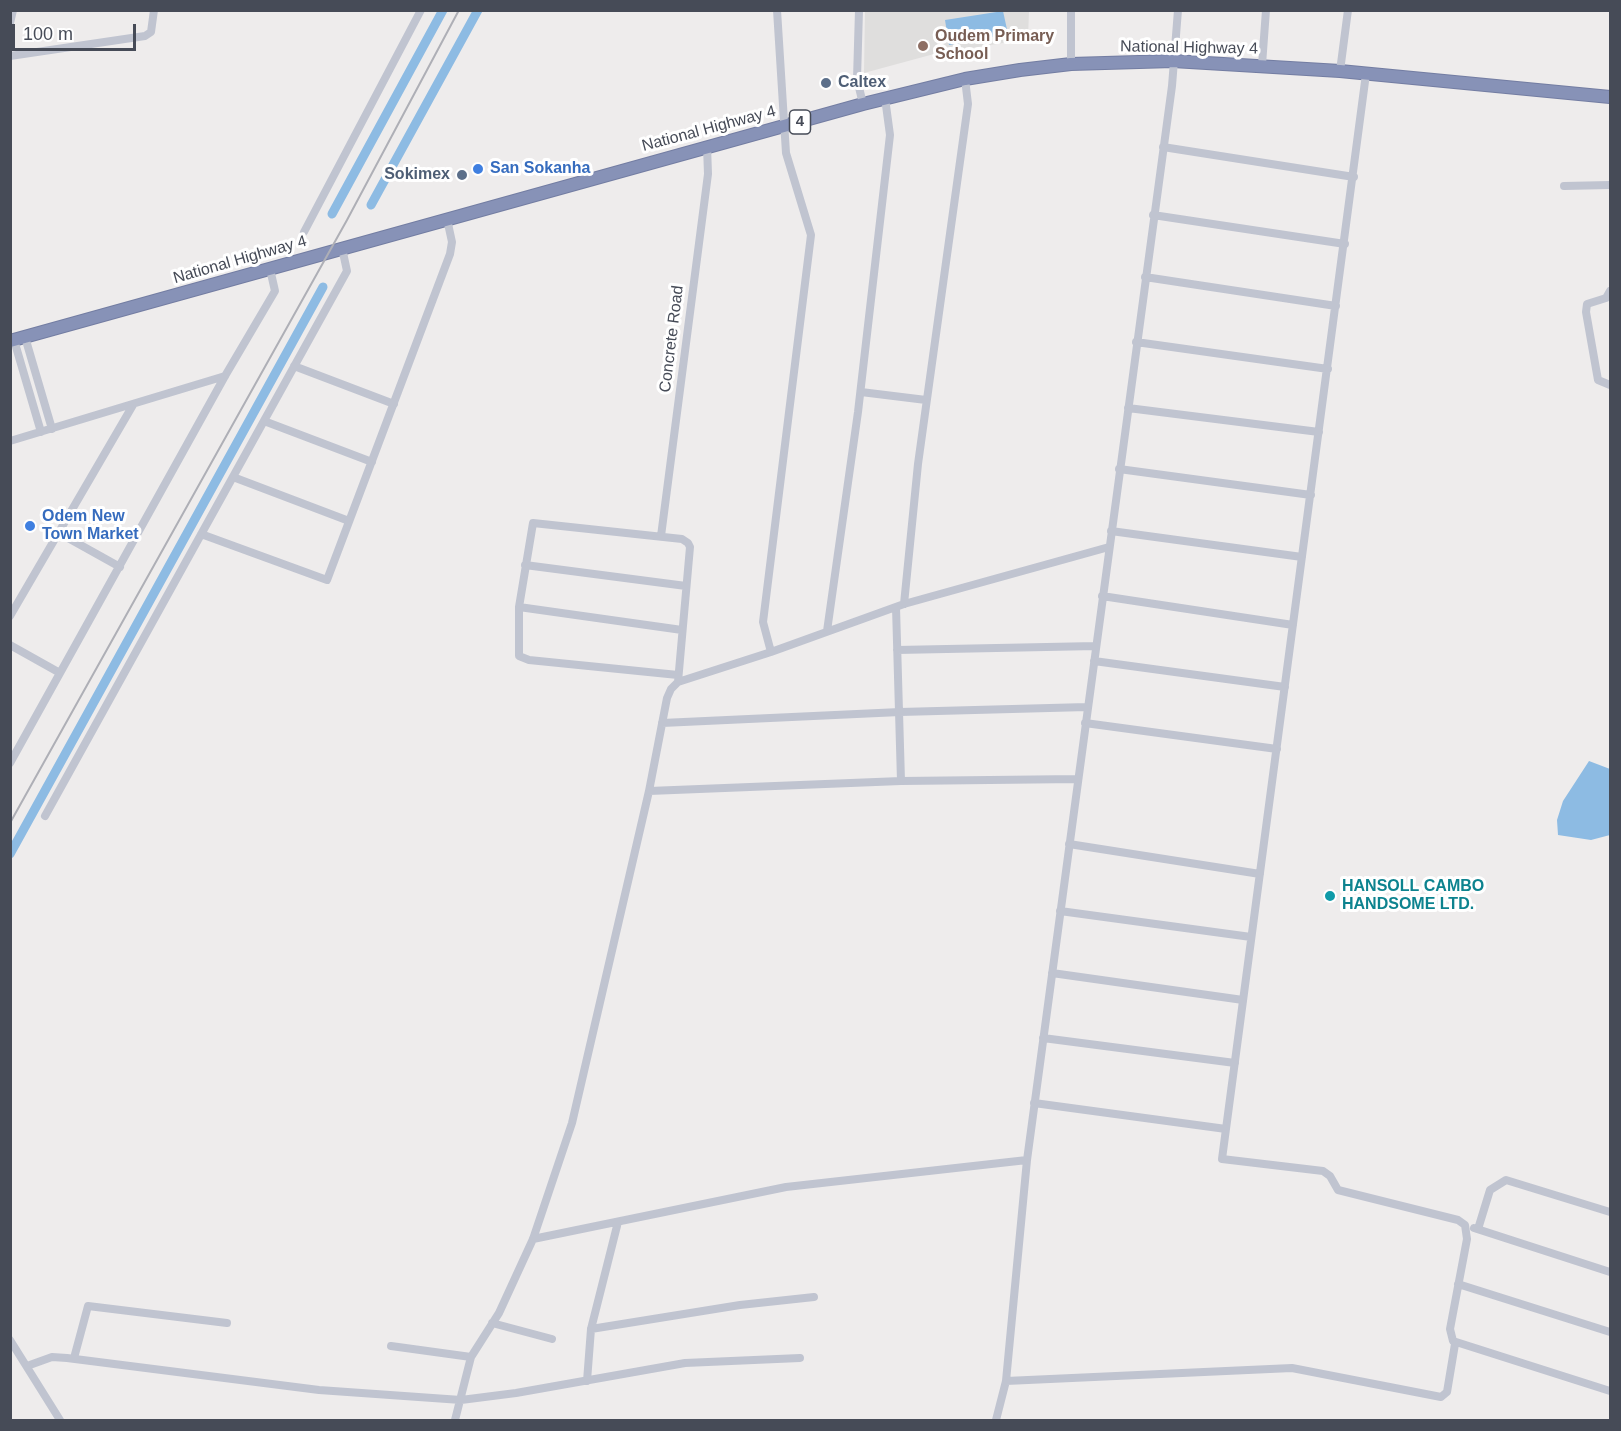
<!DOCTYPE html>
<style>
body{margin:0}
#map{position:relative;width:1621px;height:1431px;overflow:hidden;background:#eeecec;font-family:Helvetica,sans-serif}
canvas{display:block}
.frame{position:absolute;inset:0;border:12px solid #464b57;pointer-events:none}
.scale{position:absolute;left:12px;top:24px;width:124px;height:27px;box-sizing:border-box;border:3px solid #464b57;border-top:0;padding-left:8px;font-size:18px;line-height:21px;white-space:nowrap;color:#464b57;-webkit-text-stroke:4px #fff;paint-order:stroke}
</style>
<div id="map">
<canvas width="1621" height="1431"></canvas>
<div class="frame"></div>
<div class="scale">100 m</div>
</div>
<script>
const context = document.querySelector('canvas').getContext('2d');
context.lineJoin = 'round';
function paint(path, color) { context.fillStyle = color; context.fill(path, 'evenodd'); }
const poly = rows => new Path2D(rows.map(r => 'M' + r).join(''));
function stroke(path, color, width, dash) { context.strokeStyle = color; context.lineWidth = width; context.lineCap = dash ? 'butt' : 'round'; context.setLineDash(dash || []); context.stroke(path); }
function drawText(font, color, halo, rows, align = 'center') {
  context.font = font + ' Helvetica,sans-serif'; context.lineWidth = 6; context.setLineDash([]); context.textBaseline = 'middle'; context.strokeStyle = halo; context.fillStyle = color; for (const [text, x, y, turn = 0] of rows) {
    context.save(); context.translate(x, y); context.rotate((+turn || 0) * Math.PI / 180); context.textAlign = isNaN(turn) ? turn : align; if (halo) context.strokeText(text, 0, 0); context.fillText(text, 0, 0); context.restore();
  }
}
paint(poly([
 [865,11,1029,11,1028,39,934,54,864,73]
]), '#dfdedd');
paint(poly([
 [1003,11,1008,34,949,45,945,20],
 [1589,761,1610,769,1610,835,1591,840,1558,835,1557,820,1563,801]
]), '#8dbbe3');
stroke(poly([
 [371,205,478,10],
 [332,214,443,10],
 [10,854,323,287]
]), '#8dbbe3', 9);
const highway = poly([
 [10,341,863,104,965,79,1020,70,1071,64,1173,61,1340,71,1610,97]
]);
stroke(highway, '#737da2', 14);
stroke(poly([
 [859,10,857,79,863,104],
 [1071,10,1071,64],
 [10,23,13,10],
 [10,56,145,36,151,32,154,10],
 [1262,65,1266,10],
 [1340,71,1348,10],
 [1366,74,1222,1159,1323,1171,1330,1176,1338,1190,1458,1220,1465,1225,1467,1239,1450,1329,1453,1341,1610,1391],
 [1163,147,1354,177],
 [1564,186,1610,185],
 [1153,215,1345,244],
 [304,232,421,10],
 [1145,277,1336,306],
 [1610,291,1606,298,1587,304,1586,312,1598,380,1610,385],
 [25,337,52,429],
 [14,340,41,432],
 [1136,342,1328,369],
 [294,366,394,404],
 [861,392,926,400],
 [1128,408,1319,432],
 [264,421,372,462],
 [10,441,225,376],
 [1119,469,1311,495],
 [233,477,349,521],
 [1111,531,1302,557],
 [59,533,120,567],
 [201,534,327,580,450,254,452,242,447,219],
 [661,536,708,174,707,146],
 [525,565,686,586],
 [1102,596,1293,625],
 [904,604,918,464,968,104,965,79],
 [519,607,682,630],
 [896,607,901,781],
 [10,616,133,405],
 [827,631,858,412,890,135,885,98],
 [10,645,60,673],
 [897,650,1096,646],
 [771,652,763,622,811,235,786,153,777,10],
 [1094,661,1285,687],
 [678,682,690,547,688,543,682,539,533,523,519,607,519,656,529,660,678,675],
 [662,723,900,712,1087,707],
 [1085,723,1277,749],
 [10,763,225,376,275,291,270,269],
 [649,791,901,781,1078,779],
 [45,816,347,271,342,248],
 [1069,844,1260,874],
 [1060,911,1251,937],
 [1052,973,1243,1000],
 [1043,1038,1235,1063],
 [1034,1103,1226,1129],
 [1474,1228,1610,1272],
 [1478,1229,1490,1190,1506,1180,1610,1212],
 [533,1239,786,1187,1027,1160],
 [1458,1284,1610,1332],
 [492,1323,552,1339],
 [591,1329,740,1305,814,1297],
 [10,1340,60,1420],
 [391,1346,471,1357],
 [74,1358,88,1306,227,1323],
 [27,1366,52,1357,67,1358,319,1390,461,1400,516,1393,685,1363,800,1358],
 [587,1381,591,1329,618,1222],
 [1006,1381,1292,1368,1441,1397,1447,1392,1455,1344],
 [455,1420,471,1357,499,1313,533,1239,572,1123,649,791,667,698,671,689,678,682,771,652,904,604,1109,547],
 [996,1420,1006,1381,1027,1160,1172,86,1178,10]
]), '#c0c4d0', 8);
stroke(highway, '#8792b7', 12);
stroke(poly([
 [10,823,347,220,459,10]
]), '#aeafb6', 2);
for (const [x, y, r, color] of [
 [923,46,6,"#8d6e63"],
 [826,83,6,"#5c6f8a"],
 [478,169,6,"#3f7fe0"],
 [462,175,6,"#5c6f8a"],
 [30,526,6,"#3f7fe0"],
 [1330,896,6,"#0f9aa8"]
]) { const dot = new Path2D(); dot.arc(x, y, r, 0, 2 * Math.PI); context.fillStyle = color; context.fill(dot); stroke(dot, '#fff', 2); }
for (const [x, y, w] of [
 [800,122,21]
]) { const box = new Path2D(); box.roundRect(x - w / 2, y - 12, w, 24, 4.5); context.fillStyle = '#fff'; context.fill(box); stroke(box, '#464b57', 1.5); }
drawText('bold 15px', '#464b57', null, [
 ["4",800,122]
]);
drawText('bold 16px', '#785e54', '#fff', [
 ["Oudem Primary",935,37],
 ["School",935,55]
], 'left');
drawText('16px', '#464b57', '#fff', [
 ["National Highway 4",1189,48,1],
 ["National Highway 4",709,129,-15],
 ["National Highway 4",240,260,-16],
 ["Concrete Road",672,339,-83]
]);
drawText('bold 16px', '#4e5e75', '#fff', [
 ["Caltex",838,83],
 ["Sokimex",450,175,"right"]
], 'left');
drawText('bold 16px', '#366cbe', '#fff', [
 ["San Sokanha",490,169],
 ["Odem New",42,517],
 ["Town Market",42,535]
], 'left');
drawText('bold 16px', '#0d838f', '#fff', [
 ["HANSOLL CAMBO",1342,887],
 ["HANDSOME LTD.",1342,905]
], 'left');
</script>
